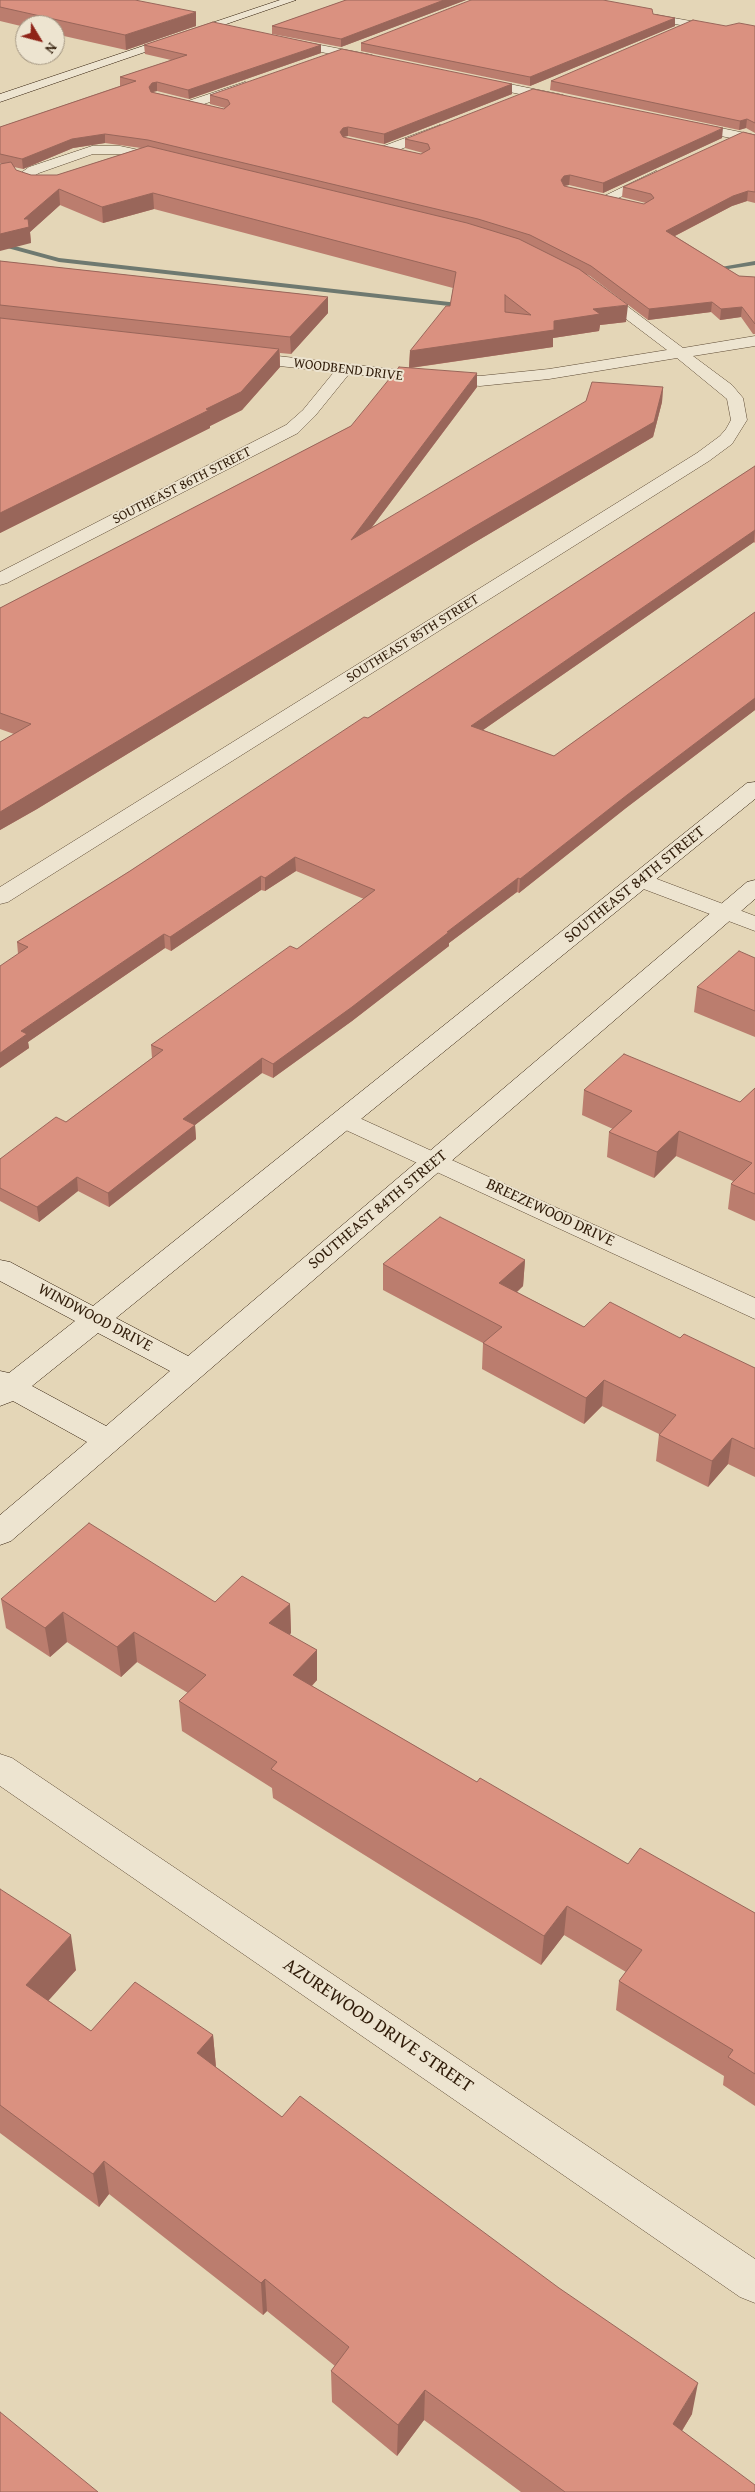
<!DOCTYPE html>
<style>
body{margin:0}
#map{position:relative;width:755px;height:2492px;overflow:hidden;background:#e4d6b7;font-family:"Gentium Book Plus",serif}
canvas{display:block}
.north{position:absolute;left:15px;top:15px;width:50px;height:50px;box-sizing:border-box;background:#ede4d0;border:1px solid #a19480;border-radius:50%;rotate:127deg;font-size:14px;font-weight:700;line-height:20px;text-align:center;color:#301c09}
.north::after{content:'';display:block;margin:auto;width:18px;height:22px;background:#8f2418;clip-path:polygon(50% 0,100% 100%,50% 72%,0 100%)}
</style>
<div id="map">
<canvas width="755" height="2492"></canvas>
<div class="north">N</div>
</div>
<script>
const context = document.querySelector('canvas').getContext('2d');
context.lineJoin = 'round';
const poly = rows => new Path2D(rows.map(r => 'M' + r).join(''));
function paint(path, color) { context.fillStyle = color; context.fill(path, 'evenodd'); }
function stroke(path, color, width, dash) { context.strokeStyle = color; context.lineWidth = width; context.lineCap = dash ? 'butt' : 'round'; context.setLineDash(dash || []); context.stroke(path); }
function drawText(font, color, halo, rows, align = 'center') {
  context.font = font + ' "Gentium Book Plus",serif'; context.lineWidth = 4; context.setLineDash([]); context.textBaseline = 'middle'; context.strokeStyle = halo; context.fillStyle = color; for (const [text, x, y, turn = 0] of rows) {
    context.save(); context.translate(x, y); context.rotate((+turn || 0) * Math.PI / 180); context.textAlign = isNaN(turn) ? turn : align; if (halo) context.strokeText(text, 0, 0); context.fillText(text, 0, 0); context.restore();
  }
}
paint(poly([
 [0,242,59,258,467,304,471,306,467,308,59,262,0,246,0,242],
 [755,261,755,265,708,272,704,270,755,261]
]), '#6e7970');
const lane = poly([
 [657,15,724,27,730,30,724,33,653,20,653,16,657,15]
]);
const street = poly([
 [284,38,372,55,378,59,372,63,280,43,278,41,284,38],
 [475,77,563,95,569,99,563,103,471,84,469,81,471,78,475,77],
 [245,82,251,86,249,89,189,109,183,105,185,102,245,82],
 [686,121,755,135,755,143,682,128,680,125,686,121],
 [440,125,446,129,444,132,391,153,386,154,380,150,381,147,440,125],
 [92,146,120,146,172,157,174,160,167,164,120,154,93,154,39,173,30,178,55,183,57,186,50,190,26,187,14,178,29,167,92,146],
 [656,171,663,175,661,178,610,202,600,202,598,199,656,171],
 [598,287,603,288,683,348,755,336,755,346,693,356,732,385,743,398,747,420,732,444,709,461,8,902,0,904,0,887,697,453,720,436,726,429,731,420,727,399,677,358,549,379,480,386,349,374,315,416,298,433,7,583,0,585,0,572,286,425,303,410,334,372,243,362,235,357,237,354,243,352,416,372,480,376,549,369,667,350,593,294,591,291,593,288,598,287],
 [641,873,755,916,755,931,633,885,630,880,633,875,641,873],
 [344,1111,755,1298,755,1319,335,1125,331,1119,335,1113,344,1111],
 [0,1754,12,1758,755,2259,755,2303,740,2297,0,1786,0,1754]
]);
const secondary = poly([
 [280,0,296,0,0,102,0,94,280,0],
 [755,782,755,799,116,1318,188,1356,747,882,755,880,755,899,11,1541,0,1545,0,1515,87,1442,13,1401,0,1406,0,1371,9,1373,75,1321,0,1281,0,1260,10,1262,93,1306,747,783,755,782],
 [98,1333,170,1371,106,1426,32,1386,98,1333]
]);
stroke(lane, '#5d4a34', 1);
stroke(street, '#5d4a34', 1);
stroke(secondary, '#301c09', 1);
paint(lane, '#ede4d0');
paint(street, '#ede4d0');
paint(secondary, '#ede4d0');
paint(poly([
 [0,0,196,26,126,50,55,34,55,25,25,25,25,27,0,21],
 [346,0,466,0,341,47,272,34,272,26],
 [675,18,675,26,530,86,361,51,361,43],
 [726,26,755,26,755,133,746,128,739,130,550,90,551,81],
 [144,45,321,45,321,53,189,99,157,91,152,92,224,109,225,108,210,104,210,95,512,84,512,94,384,144,348,136,343,137,421,154,423,153,405,148,405,139,722,138,603,193,569,185,564,186,644,204,646,203,622,197,623,187,755,135,755,203,747,201,732,206,675,236,739,276,755,277,755,334,753,334,741,317,720,320,711,312,648,320,590,276,586,274,626,322,600,325,599,331,553,338,553,347,411,368,477,387,372,527,663,387,662,402,653,437,472,544,37,809,0,830,0,742,14,734,0,729,0,608,351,426,409,368,410,351,450,306,453,288,154,209,103,223,60,205,30,232,31,243,1,163,0,163,0,127,120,86,120,77,171,60,145,54],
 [105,143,141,148,57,175,31,175,16,170,14,167,23,169,73,148],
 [0,261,328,297,328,313,291,354,280,353,280,367,242,410,210,426,210,428,0,533],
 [755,466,755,543,754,542,483,730,554,756,755,612,755,710,626,808,519,893,517,892,449,943,449,946,352,1021,273,1078,262,1073,195,1125,196,1139,109,1207,78,1191,39,1222,0,1201,0,1159,66,1122,152,1058,151,1045,297,949,364,899,296,871,265,891,261,890,171,951,165,948,28,1042,29,1048,0,1068,18,954,17,942,130,871,368,718],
 [755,958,755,1037,694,1012,697,987],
 [755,1088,755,1221,728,1209,731,1184,733,1181,676,1156,654,1178,607,1157,609,1132,613,1129,582,1115,584,1090,740,1102],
 [525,1260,523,1286,517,1292,584,1327,680,1338,755,1368,755,1477,728,1464,708,1487,656,1461,659,1434,602,1406,584,1424,482,1369,483,1343,383,1290,383,1264],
 [1,1599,290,1604,291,1633,289,1635,317,1650,317,1680,312,1686,477,1782,628,1864,755,1913,755,2106,723,2085,724,2076,616,2010,619,1981,626,1972,564,1935,541,1965,273,1798,272,1788,182,1731,179,1701,188,1693,137,1662,121,1677,67,1642,50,1657,6,1628],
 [0,1889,76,1970,48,2000,91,2031,213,2035,216,2067,282,2117,692,2414,682,2431,755,2492,521,2492,424,2420,397,2456,332,2402,331,2371,335,2366,267,2311,263,2315,109,2194,99,2207,0,2133]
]), '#bb7d6e');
paint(poly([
 [444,0,466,0,341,47,341,39],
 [196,12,196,26,126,50,125,35],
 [675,18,675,26,530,86,530,77],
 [321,45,321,53,189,99,188,90],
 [157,82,157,91,153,92,149,96,149,87,152,83],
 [512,84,512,94,384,144,384,134],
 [747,119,746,128,739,130,740,121],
 [348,127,348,136,343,137,340,132,343,128],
 [723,128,722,138,603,193,603,183],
 [105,134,105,143,73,148,23,169,22,159,72,139],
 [570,175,569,185,564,186,561,180,564,176],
 [59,189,60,205,30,232,31,243,0,251,0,234,24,219],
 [748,191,747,201,732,206,665,241,666,231,733,196],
 [153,193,154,209,103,223,102,207],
 [328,297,328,313,291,354,290,337],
 [712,302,711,312,648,320,649,309],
 [628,305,626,322,600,325,599,331,553,338,553,347,409,368,410,351,554,321,593,309],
 [742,307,741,317,720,320,721,309],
 [279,349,280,367,242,410,210,426,210,428,0,533,0,513,206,409],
 [477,373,477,387,351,555,351,540],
 [663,387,662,402,653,437,472,544,37,809,0,830,0,812],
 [755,530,754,542,470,739,471,726],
 [755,698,755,710,626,808,519,893,520,879,627,795],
 [295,857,296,871,265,891,265,878],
 [261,876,261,890,171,951,170,937],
 [518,878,517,892,449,943,449,946,352,1021,273,1078,273,1064],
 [164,934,165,948,28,1042,29,1048,0,1068,0,1053,21,1031],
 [262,1058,262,1073,195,1125,196,1139,109,1207,108,1193,183,1119],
 [679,1131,676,1156,654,1178,657,1152],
 [77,1177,78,1191,39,1222,37,1207],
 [525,1260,523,1286,498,1309,499,1283],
 [604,1380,602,1406,584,1424,586,1398],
 [732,1438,728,1464,708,1487,712,1461],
 [290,1604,291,1633,271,1653,269,1623],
 [63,1612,67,1642,50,1657,45,1628],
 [134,1632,137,1662,121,1677,117,1647],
 [317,1650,317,1680,294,1704,293,1675],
 [567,1906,564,1935,541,1965,544,1936],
 [71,1935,76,1970,32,2019,26,1985],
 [213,2035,216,2068,197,2053],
 [104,2161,109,2194,99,2207,93,2174],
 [265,2279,267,2311,263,2315,261,2283],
 [698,2383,692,2414,667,2455,673,2424],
 [425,2390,424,2420,397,2456,398,2425]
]), '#99665a');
const building = poly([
 [0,0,135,0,196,12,125,35,0,7,0,0],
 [346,0,444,0,341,39,272,26,346,0],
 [471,0,603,0,652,9,653,14,675,18,530,77,361,43,471,0],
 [693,20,726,26,739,23,755,26,755,123,747,119,740,121,551,81,693,20],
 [213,22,321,45,188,90,157,82,152,83,149,87,151,92,224,109,230,104,228,100,210,95,342,49,512,84,384,134,348,127,343,128,340,132,343,137,421,154,430,149,428,144,405,139,533,89,723,128,603,183,570,175,564,176,561,180,564,186,644,204,654,198,651,194,623,187,743,132,755,135,755,192,748,191,733,196,666,231,739,276,755,277,755,324,742,307,721,309,712,302,649,309,591,266,530,235,478,219,148,140,105,134,72,139,22,159,0,154,0,127,136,81,120,77,187,55,144,45,213,22],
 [148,146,467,223,519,239,579,269,628,305,593,309,600,314,554,321,554,330,410,351,446,306,450,306,456,272,153,193,102,207,59,189,24,219,28,219,29,227,0,234,0,164,11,162,16,170,31,175,57,175,148,146],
 [505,295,531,315,505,312,505,295],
 [0,261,328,297,290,337,0,305,0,261],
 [0,318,279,349,241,392,206,409,209,410,0,513,0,318],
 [399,367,477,373,351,540,586,401,592,382,663,387,654,422,472,528,0,812,0,742,31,724,0,713,0,608,351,426,399,367],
 [755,466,755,530,471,726,554,756,755,612,755,698,627,795,520,879,518,878,447,932,449,932,352,1007,273,1064,262,1058,183,1119,195,1125,108,1193,77,1177,37,1207,0,1188,0,1159,56,1117,66,1122,163,1050,151,1045,290,946,297,949,375,890,295,857,265,878,261,876,170,937,164,934,21,1031,27,1034,0,1053,0,966,28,947,17,942,130,871,364,717,368,718,755,466],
 [739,951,755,958,755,1011,697,987,739,951],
 [624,1054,740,1102,755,1088,755,1194,731,1184,752,1163,679,1131,657,1152,609,1132,632,1111,584,1090,624,1054],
 [440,1217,525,1260,499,1283,584,1327,610,1302,680,1338,684,1334,755,1368,755,1449,732,1438,712,1461,659,1435,676,1415,604,1380,586,1398,483,1343,502,1327,383,1264,440,1217],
 [89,1523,215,1602,242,1576,290,1604,269,1623,317,1650,293,1675,477,1782,480,1778,628,1864,640,1848,755,1913,755,2074,728,2057,733,2050,619,1981,642,1950,567,1906,544,1936,271,1769,277,1762,179,1701,206,1675,134,1632,117,1647,63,1612,45,1628,1,1599,89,1523],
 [0,1889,71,1935,26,1985,91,2031,135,1982,213,2035,197,2053,282,2117,300,2096,559,2288,698,2383,673,2424,755,2485,755,2492,565,2492,425,2390,398,2425,331,2371,349,2347,265,2279,261,2283,104,2161,93,2174,0,2105,0,1889],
 [0,2412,98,2492,0,2492,0,2412]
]);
paint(building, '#da9180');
stroke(building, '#99665a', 1);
drawText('14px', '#301c09', '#ede4d0', [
 ["WOODBEND DRIVE",348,370,7],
 ["SOUTHEAST 86TH STREET",182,486,-27],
 ["SOUTHEAST 85TH STREET",413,639,-32]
]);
drawText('16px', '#301c09', '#ede4d0', [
 ["SOUTHEAST 84TH STREET",635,885,-39],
 ["SOUTHEAST 84TH STREET",378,1210,-40],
 ["BREEZEWOOD DRIVE",550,1213,25],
 ["WINDWOOD DRIVE",95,1318,28]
]);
drawText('19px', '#301c09', '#ede4d0', [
 ["AZUREWOOD DRIVE STREET",378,2026,34]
]);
</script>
